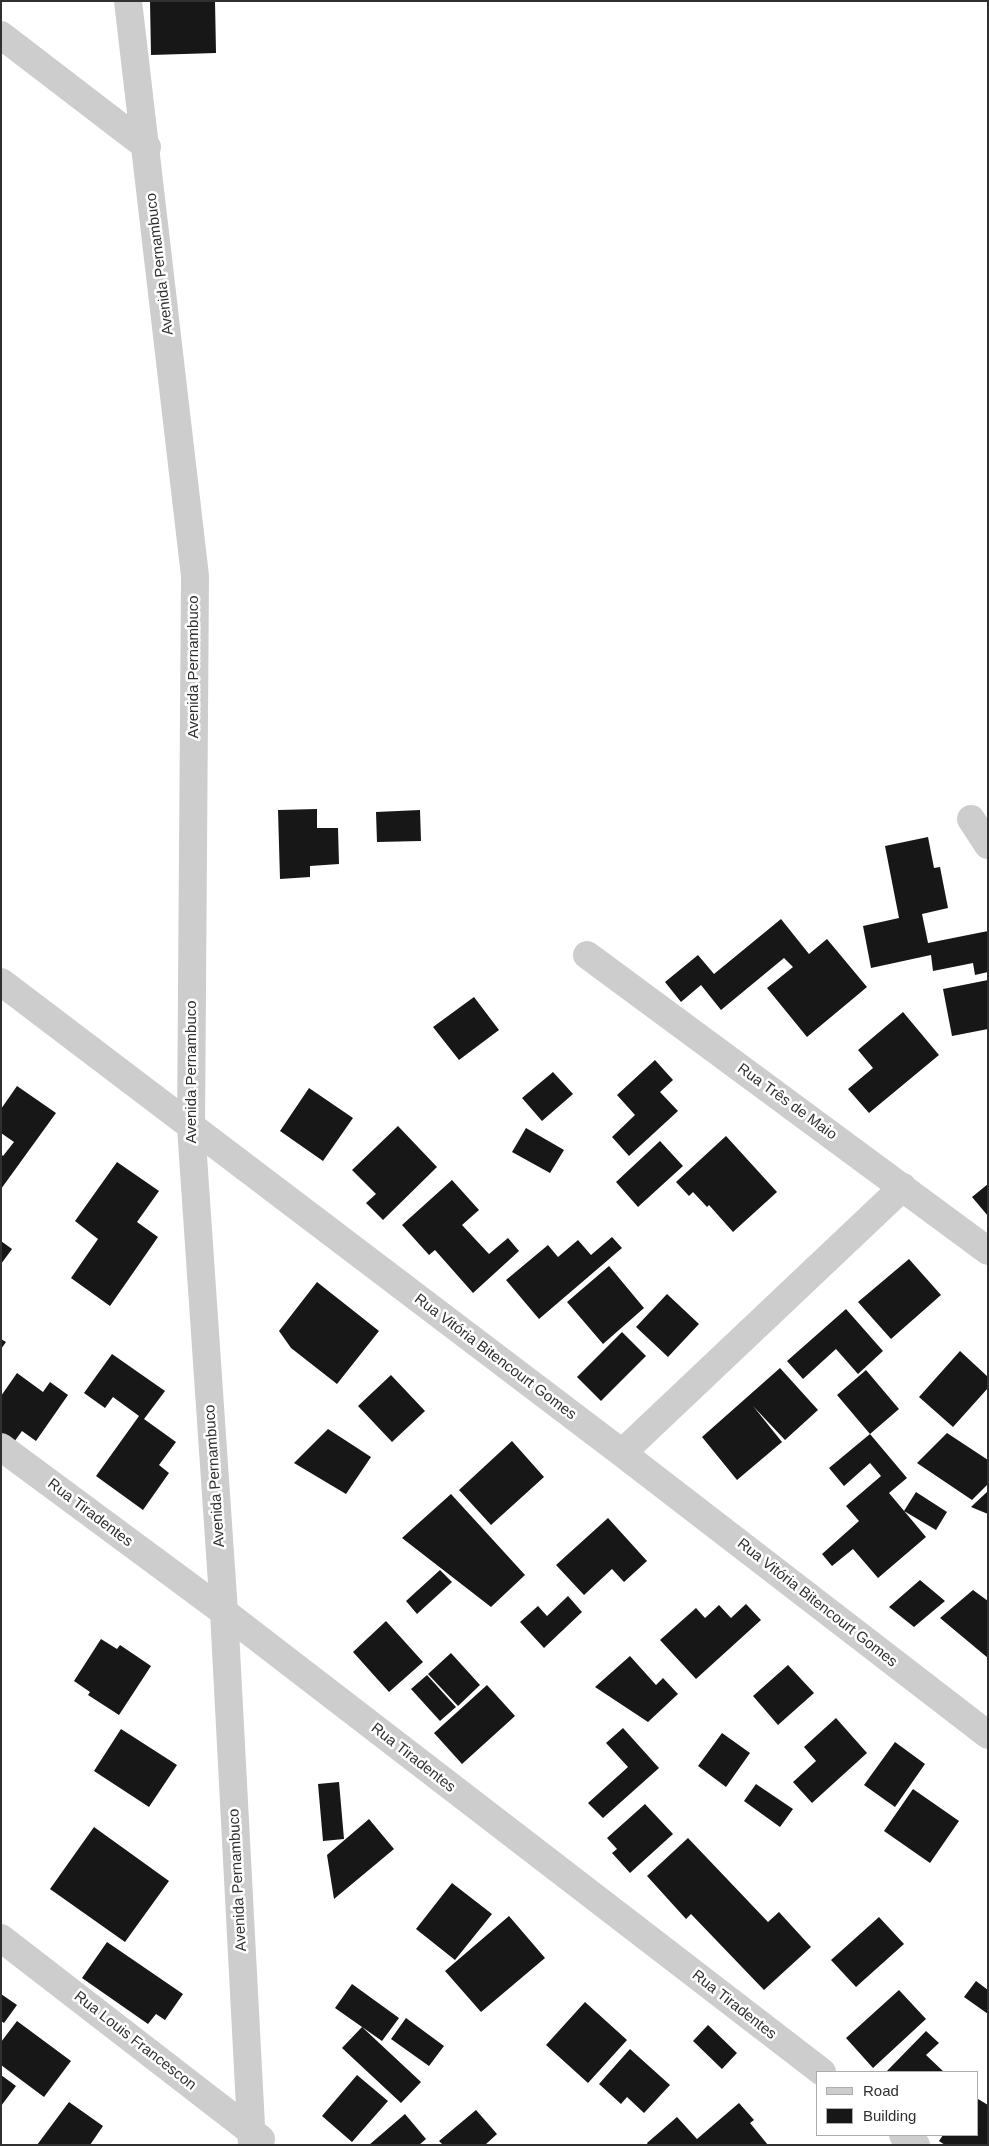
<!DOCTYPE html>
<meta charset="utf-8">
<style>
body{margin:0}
#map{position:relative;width:989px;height:2146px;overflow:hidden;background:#fff;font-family:Arial,sans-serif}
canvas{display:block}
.frame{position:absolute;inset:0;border:2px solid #303030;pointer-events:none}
.legend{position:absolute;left:816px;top:2071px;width:162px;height:65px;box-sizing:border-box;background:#fff;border:1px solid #acacac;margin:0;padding:6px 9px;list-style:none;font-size:15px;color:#303030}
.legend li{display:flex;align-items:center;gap:10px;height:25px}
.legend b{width:25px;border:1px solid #acacac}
</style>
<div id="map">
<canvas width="989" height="2146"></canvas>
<div class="frame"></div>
<ul class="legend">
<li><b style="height:6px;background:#cdcdcd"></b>Road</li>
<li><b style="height:14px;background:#171717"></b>Building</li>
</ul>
</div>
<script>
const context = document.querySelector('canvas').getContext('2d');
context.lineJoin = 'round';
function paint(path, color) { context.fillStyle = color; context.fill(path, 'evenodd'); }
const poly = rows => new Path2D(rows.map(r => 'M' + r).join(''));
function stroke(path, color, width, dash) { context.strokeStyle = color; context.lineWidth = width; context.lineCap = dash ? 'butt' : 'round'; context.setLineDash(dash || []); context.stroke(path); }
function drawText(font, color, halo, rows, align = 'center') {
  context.font = font + ' Arial,sans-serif'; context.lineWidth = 5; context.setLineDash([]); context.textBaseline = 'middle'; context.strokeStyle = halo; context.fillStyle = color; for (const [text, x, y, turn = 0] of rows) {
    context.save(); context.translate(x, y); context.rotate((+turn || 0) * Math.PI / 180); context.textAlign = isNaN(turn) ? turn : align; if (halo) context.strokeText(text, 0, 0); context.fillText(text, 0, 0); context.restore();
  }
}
paint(poly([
 [150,1,215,1,216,53,151,55],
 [317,809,317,828,338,828,339,864,310,866,310,877,280,879,278,810],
 [420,810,421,841,377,842,376,812],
 [928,837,934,868,940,867,948,908,922,914,928,943,988,931,988,972,975,975,973,963,933,971,931,955,871,968,863,926,899,918,885,846],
 [781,919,809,954,827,939,867,987,807,1037,767,988,793,967,784,958,721,1010,701,985,681,1002,665,982,698,955,714,974],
 [988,980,988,1029,952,1036,943,989],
 [474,997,499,1030,459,1060,433,1027],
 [903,1012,939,1055,869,1113,848,1089,873,1068,858,1050],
 [655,1060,673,1080,660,1092,678,1111,629,1156,612,1137,635,1115,617,1095],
 [553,1072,573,1094,542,1121,522,1098],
 [17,1086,56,1113,1,1189,1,1154,3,1156,14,1142,1,1133,1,1109],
 [309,1088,353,1118,323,1161,280,1131],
 [398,1126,437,1167,383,1220,366,1203,376,1194,352,1170],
 [526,1128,564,1150,550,1173,512,1152],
 [726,1136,777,1192,733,1232,709,1205,707,1207,693,1192,689,1196,676,1182],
 [660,1141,683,1166,638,1207,616,1182],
 [117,1162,159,1191,137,1222,158,1237,110,1306,71,1278,98,1239,75,1221],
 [452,1180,479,1210,462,1225,489,1254,508,1238,519,1251,473,1293,435,1250,429,1255,402,1225],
 [988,1184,988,1216,972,1197],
 [612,1237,622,1248,539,1319,506,1280,548,1245,558,1257,578,1240,591,1255],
 [1,1241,12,1249,1,1264],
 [909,1259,941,1295,891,1339,858,1302],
 [609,1266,644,1308,603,1344,567,1302],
 [317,1282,379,1331,337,1384,291,1348,279,1331],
 [667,1294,699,1324,668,1357,636,1327],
 [846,1309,883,1351,858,1374,836,1349,803,1379,787,1361],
 [622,1332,646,1356,601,1401,577,1377],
 [1,1339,6,1342,1,1349],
 [960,1351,988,1377,988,1388,953,1427,919,1397],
 [112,1354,165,1391,144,1419,176,1442,159,1465,169,1473,143,1510,96,1476,139,1416,113,1397,105,1408,84,1393],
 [780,1368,818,1410,785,1440,753,1406,782,1442,737,1480,702,1437],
 [866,1370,899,1409,870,1434,837,1395],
 [17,1373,43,1392,50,1382,68,1395,36,1441,22,1431,14,1442,1,1433,1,1396],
 [391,1375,425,1411,392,1442,358,1406],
 [328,1429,371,1457,346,1494,294,1463],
 [947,1433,988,1460,988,1484,972,1500,917,1463],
 [870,1434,907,1478,889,1493,926,1537,878,1578,853,1549,832,1566,822,1554,859,1521,846,1506,881,1476,870,1463,844,1486,829,1468],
 [512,1441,544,1477,491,1525,459,1490],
 [988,1491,988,1514,971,1507],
 [916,1492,947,1512,936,1530,904,1511],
 [451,1494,525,1575,491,1607,402,1538],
 [608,1518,647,1561,624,1582,612,1569,584,1595,556,1565],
 [440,1570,452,1582,417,1614,406,1601],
 [920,1580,945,1601,914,1627,889,1607],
 [973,1590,988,1601,988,1658,940,1618],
 [568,1596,582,1612,544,1648,520,1622,538,1606,547,1616],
 [746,1604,761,1620,696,1679,660,1640,696,1608,705,1618,719,1605,731,1618],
 [386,1621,423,1662,389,1692,353,1652],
 [101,1639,117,1649,120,1645,151,1666,119,1715,88,1695,90,1692,74,1681],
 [451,1653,480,1685,458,1706,428,1674],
 [630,1656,656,1685,663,1678,678,1694,648,1722,595,1687],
 [788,1665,814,1693,778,1725,753,1696],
 [427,1675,456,1707,440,1721,411,1689],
 [487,1685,515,1716,462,1764,434,1733],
 [836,1718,867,1753,812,1803,793,1782,816,1761,804,1747],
 [623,1728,659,1768,603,1818,588,1803,628,1767,606,1743],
 [121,1729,177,1765,149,1807,94,1771],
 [722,1733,750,1753,726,1787,698,1766],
 [895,1742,925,1764,895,1807,864,1785],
 [339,1782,344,1839,323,1841,318,1784],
 [756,1784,793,1809,780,1827,744,1801],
 [913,1789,959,1821,930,1863,884,1831],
 [645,1804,673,1834,630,1873,612,1853,617,1849,607,1838],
 [369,1819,394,1849,334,1899,327,1855],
 [94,1827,169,1881,125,1942,50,1889],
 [688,1838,768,1922,779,1912,811,1947,764,1990,691,1914,686,1919,647,1876],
 [452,1883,492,1914,455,1960,416,1929],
 [509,1916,545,1958,481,2012,445,1971],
 [879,1917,904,1944,856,1987,831,1960],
 [107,1942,183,1994,165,2020,156,2014,148,2024,82,1978],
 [976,1981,988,1990,988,2014,964,1997],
 [352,1984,399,2018,382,2041,335,2008],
 [899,1990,926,2019,873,2068,846,2038],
 [1,1994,17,2005,4,2023,1,2021],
 [585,2002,627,2040,588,2083,546,2045],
 [406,2018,444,2046,429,2066,391,2039],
 [17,2021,71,2061,44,2097,1,2065,1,2042],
 [708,2025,737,2053,722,2069,693,2041],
 [362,2027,421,2082,401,2103,342,2048],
 [926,2031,939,2043,926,2055,944,2072,886,2072],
 [630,2049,670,2085,644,2113,627,2097,621,2104,599,2084],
 [1,2075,16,2086,1,2106],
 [357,2075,388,2101,352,2142,322,2116],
 [978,2099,988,2105,988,2145,945,2145,939,2141,943,2135,978,2135],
 [69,2102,103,2126,90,2145,37,2145],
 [739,2103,754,2120,750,2123,768,2145,648,2145,647,2143,677,2117,697,2139],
 [476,2110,497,2134,485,2145,443,2145,439,2141],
 [405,2114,426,2139,419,2145,369,2145]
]), '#171717');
stroke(poly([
 [128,1,195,576,191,1127,224,1612,252,2145],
 [1,35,147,147],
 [971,819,988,845],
 [587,955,988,1251],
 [1,982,622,1453,988,1735],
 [1,1447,224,1612,822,2072],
 [622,1453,903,1187],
 [1,1938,261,2139],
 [903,2135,916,2145]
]), '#cdcdcd', 28);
drawText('15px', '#303030', '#fff', [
 ["Avenida Pernambuco",160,264,-97],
 ["Avenida Pernambuco",194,667,-90],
 ["Avenida Pernambuco",192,1072,-90],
 ["Rua Três de Maio",787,1102,36],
 ["Rua Vitória Bitencourt Gomes",495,1357,37],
 ["Avenida Pernambuco",215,1476,-94],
 ["Rua Tiradentes",90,1513,37],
 ["Rua Vitória Bitencourt Gomes",817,1603,38],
 ["Rua Tiradentes",413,1758,38],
 ["Avenida Pernambuco",238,1880,-93],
 ["Rua Tiradentes",734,2005,38],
 ["Rua Louis Francescon",135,2041,38]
]);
</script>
